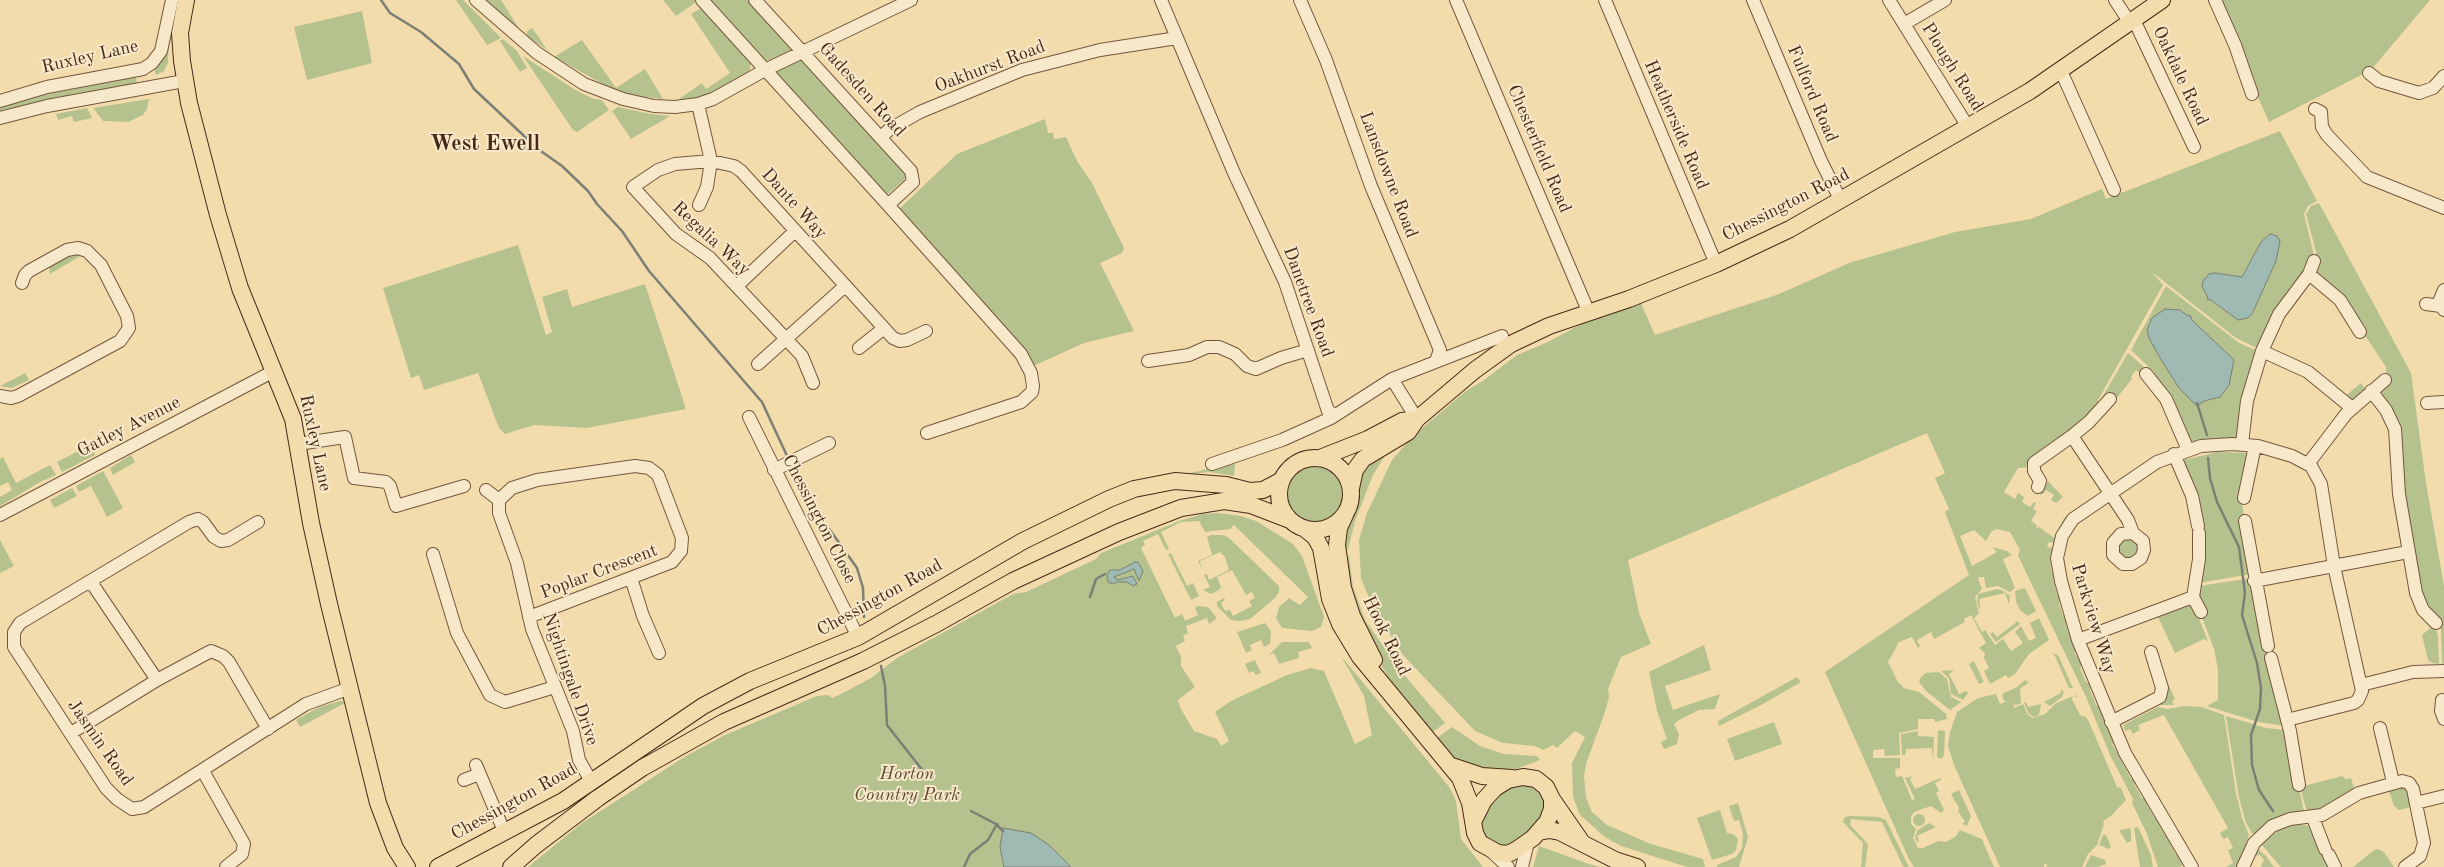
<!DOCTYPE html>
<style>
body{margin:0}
canvas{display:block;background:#f3dcac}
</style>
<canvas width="2444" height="867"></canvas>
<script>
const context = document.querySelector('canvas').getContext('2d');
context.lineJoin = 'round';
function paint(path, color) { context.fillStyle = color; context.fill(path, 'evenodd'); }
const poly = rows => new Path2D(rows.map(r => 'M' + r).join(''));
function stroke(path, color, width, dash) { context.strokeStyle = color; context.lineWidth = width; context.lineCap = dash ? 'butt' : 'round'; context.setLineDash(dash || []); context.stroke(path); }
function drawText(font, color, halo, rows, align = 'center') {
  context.font = font + ' "Old Standard TT",serif'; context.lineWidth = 4; context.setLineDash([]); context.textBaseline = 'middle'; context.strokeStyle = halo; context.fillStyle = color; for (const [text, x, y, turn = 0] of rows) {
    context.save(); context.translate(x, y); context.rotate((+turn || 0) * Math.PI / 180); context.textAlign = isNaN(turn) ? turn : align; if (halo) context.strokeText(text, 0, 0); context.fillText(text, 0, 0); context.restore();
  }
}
paint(poly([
 [456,0,463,0,501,38,487,45],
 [486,0,501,0,520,30,518,29],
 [663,0,697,0,698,1,676,16],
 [706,0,751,0,789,44,791,49,787,53,764,62],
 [2215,0,2430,0,2371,70,2269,122],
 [703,7,751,62,750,70,747,75,706,98,678,102,679,99,702,83,706,89,730,73,691,14],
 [362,11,372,63,307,80,294,27],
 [532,28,538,36,547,50,527,36,527,31],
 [503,39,517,51,527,68,520,72,500,41],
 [169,40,168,63,164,71,156,75,154,68],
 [582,40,616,88,645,69,663,99,627,95,610,88,554,57],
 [523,56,577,91,594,99,602,100,609,110,577,132,573,130],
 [792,60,802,60,904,171,906,176,904,180,889,193,884,194,775,76,775,71],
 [136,77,137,83,48,99,0,112,0,105,18,100],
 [149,99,147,109,143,115,128,122,103,121,93,108],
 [618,107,651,114,670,116,631,139,612,111],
 [87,108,92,118,74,122,72,116,58,120,56,114],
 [1045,119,1048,133,1053,133,1054,139,1066,137,1077,161,1092,183,1124,248,1122,253,1100,263,1134,331,1084,343,1031,367,897,211,957,154],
 [2280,131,2317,201,2308,206,2304,214,2314,256,2259,349,2236,338,2152,272,2163,285,2098,400,2097,407,2030,467,2018,468,2004,492,2015,499,2018,493,2024,497,2022,502,2030,507,2034,502,2036,503,2033,509,2037,511,2031,521,2037,525,2036,528,2039,527,2054,538,2064,518,2073,511,2055,543,2049,542,2047,547,2054,548,2050,556,2051,570,2056,576,2053,579,2057,594,2061,599,2059,603,2064,618,2067,620,2066,626,2069,633,2071,633,2076,652,2074,653,2082,664,2080,668,2086,682,2090,684,2090,690,2096,705,2100,707,2115,743,2112,744,2131,779,2134,777,2136,782,2134,784,2142,798,2145,796,2148,801,2146,803,2154,817,2157,816,2160,820,2157,822,2165,835,2168,834,2171,839,2169,841,2176,855,2179,853,2182,858,2180,860,2183,865,2180,867,2158,867,2147,834,2132,803,2133,799,2111,757,2086,697,2023,566,2018,555,2020,550,2010,532,1996,529,1991,532,1986,541,1974,530,1960,536,1972,566,1997,552,1992,547,2007,551,2012,555,2003,559,2015,588,2010,592,1998,586,1986,588,1984,577,1979,577,1978,579,1982,589,1975,597,1979,613,1974,618,1982,632,1985,630,1995,645,2003,639,2011,651,2023,643,2015,632,2021,626,2029,641,2036,638,2030,623,2039,618,2049,640,2029,654,2015,674,2008,678,2006,675,1990,684,1984,671,1989,668,1984,658,1985,653,1979,648,1986,643,1971,615,1964,619,1965,622,1934,639,1931,632,1917,640,1920,646,1918,648,1912,637,1899,642,1888,662,1898,682,1904,688,1919,692,1946,714,1947,719,1935,722,1934,719,1918,719,1918,729,1899,733,1900,755,1885,756,1884,749,1873,750,1873,758,1900,758,1900,768,1895,769,1896,777,1902,776,1912,800,1915,799,1905,778,1913,776,1910,779,1915,789,1940,778,1941,780,1935,783,1939,791,1936,793,1944,810,1941,813,1931,806,1914,812,1911,817,1911,824,1916,829,1913,838,1918,848,1923,848,1938,841,1946,842,1955,837,1960,830,1982,839,1994,867,1914,867,1909,859,1825,672,1969,575,1945,512,1949,509,1935,478,1945,473,1927,433,1628,560,1639,613,1651,644,1621,657,1608,689,1609,697,1605,712,1586,764,1584,776,1586,798,1592,812,1607,825,1651,844,1703,859,1705,867,1687,867,1621,846,1605,837,1580,815,1573,797,1572,763,1585,737,1575,731,1557,748,1553,745,1543,750,1535,746,1503,743,1475,731,1403,655,1385,627,1389,625,1387,620,1382,623,1374,609,1361,579,1359,540,1367,513,1392,460,1413,436,1466,391,1484,380,1517,355,1548,342,1585,322,1640,301,1655,335,1779,294,1849,263,1955,232,2031,219,2102,189,2106,199],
 [2319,203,2411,373,2426,483,2444,586,2444,663,2442,664,2441,629,2439,623,2425,609,2402,501,2402,462,2379,394,2386,374,2386,367,2352,316,2315,275,2316,252,2306,214,2311,206],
 [518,245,546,335,552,332,542,297,567,289,572,307,645,284,686,409,587,428,534,425,505,434,499,428,478,373,424,390,419,375,411,378,383,288],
 [77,254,82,255,50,274,49,267,66,255],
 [2166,286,2239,343,2258,351,2238,437,2207,439,2189,443,2152,376,2154,372,2131,350],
 [2128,353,2151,373,2144,376,2136,370,2131,377,2132,379,2116,399,2100,401],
 [25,373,29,380,12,388,0,386],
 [2361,383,2365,389,2352,400,2344,397],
 [90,445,95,455,62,472,57,462],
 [2217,452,2250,453,2242,502,2251,574,2199,583,2202,564,2180,461],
 [1382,454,1384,457,1373,475,1355,521,1348,549,1343,549,1346,530,1357,502,1359,472],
 [131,455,135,462,113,475,110,468],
 [3,457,16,483,50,465,56,475,42,481,0,506,0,497,12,490,8,482,0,486,0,459],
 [1235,462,1234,476,1209,472,1183,475],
 '1286 494a29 29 0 1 1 58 0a29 29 0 1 1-58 0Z',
 [103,471,123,508,107,517,91,486,79,492,76,486],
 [2048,481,2063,497,2056,503,2051,500,2054,495,2046,490,2042,495,2040,494],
 [72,488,77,496,54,508,50,500],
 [1218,513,1241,516,1256,521,1293,544,1302,556,1324,617,1321,627,1312,631,1282,628,1276,618,1279,607,1289,598,1300,605,1308,597,1234,525,1230,529,1205,532,1199,521,1181,522,1161,532,1169,549,1166,550,1158,534,1143,541,1145,545,1141,548,1175,618,1182,614,1185,621,1198,615,1195,608,1197,606,1208,607,1217,618,1209,624,1207,618,1186,626,1188,633,1183,636,1185,641,1176,646,1181,657,1181,666,1195,687,1178,700,1181,709,1194,731,1217,739,1221,746,1229,741,1215,712,1231,701,1287,675,1311,668,1324,671,1355,744,1372,735,1364,696,1341,656,1450,788,1456,801,1461,839,1483,867,528,867,582,823,686,756,725,735,817,696,828,695,832,698,839,695,871,678,897,658,1013,594,1026,592,1096,559,1101,553,1182,520,1203,514],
 [1211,535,1223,535,1228,537,1279,586,1279,592,1275,598,1250,619,1240,621,1231,620,1217,606,1217,602,1224,598,1225,600,1221,603,1225,611,1230,610,1233,616,1252,606,1249,601,1255,598,1252,592,1246,595,1232,570,1217,577,1221,587,1219,590,1211,594,1203,590,1210,587,1204,575,1207,574,1209,580,1229,570,1225,557,1220,552,1200,561,1201,567,1198,561,1212,555,1207,537],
 [2125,535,2142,546,2132,561,2116,554,2115,549],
 [0,540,14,566,0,573],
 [1171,553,1187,586,1193,583,1199,596,1191,600,1168,554],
 [1343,556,1349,556,1353,587,1365,620,1400,670,1445,723,1430,734,1390,680,1362,633],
 [2252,578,2268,659,2285,726,2258,722,2207,706,2218,700,2218,670,2214,649,2201,615,2197,594,2199,586],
 [2025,588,2036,611,2028,616,2020,610,2016,602,2015,591],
 [1998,589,2003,591,2010,596,2009,604,2005,593,1979,599,1981,612,1977,602,1978,594],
 [2192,601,2208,641,2204,639,2175,653,2158,617],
 [2011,611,2020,624,1996,642,1990,634,1993,632,1997,637,2018,621],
 [1265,623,1271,631,1270,644,1264,647,1261,640,1250,645,1252,650,1246,653,1237,632],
 [2435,624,2438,637,2439,664,2432,663,2428,660,2422,635],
 [1282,642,1309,642,1312,648,1298,652,1299,658,1279,664,1274,653,1268,656],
 [1704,645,1711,670,1665,686,1673,710,1720,694,1715,709,1699,710,1679,720,1674,724,1679,734,1677,744,1664,749,1661,742,1667,739,1657,711,1649,672],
 [2051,653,2058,655,2073,688,2069,688,2055,656],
 [1255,660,1261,673,1256,675,1253,671,1249,673,1245,664],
 [1974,661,1984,682,1979,684,1969,664],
 [1954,670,1949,674,1959,694,1966,691,1968,693,1963,700,1951,694,1949,678,1941,671],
 [1939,672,1947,679,1951,697,1961,702,1950,710,1926,691,1919,682,1921,677,1926,673],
 [1797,677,1801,682,1761,705,1719,726,1718,721],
 [2165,677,2175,699,2172,701,2174,705,2160,705,2162,702],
 [2025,680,2029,682,2020,689,2021,703,2016,705,2004,701,2002,694,2017,687],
 [2061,689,2064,692,2062,697,2050,706,2044,702,2061,693],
 [1996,694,2000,704,2005,702,2014,704,2014,708,2023,704,2028,715,2033,718,2045,714,2056,703,2076,695,2077,697,2073,696,2072,699,2080,715,2086,717,2089,722,2117,787,2121,788,2126,800,2111,816,2103,821,2104,824,2097,845,2088,854,2082,867,2046,867,2048,865,2044,864,2044,867,2000,867,1954,765,1948,746,1950,732,1957,712,1978,698],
 [340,701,347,702,300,727,296,720,319,707],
 [2026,702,2028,707,2041,704,2039,715,2034,717,2029,714,2024,703],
 [2184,706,2202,707,2224,715,2236,793,2242,818,2249,835,2237,867,2226,867,2233,863,2228,850,2233,848,2228,837,2223,839,2220,833,2228,828,2164,715,2138,725,2140,730,2133,734,2130,729,2125,731,2123,725,2158,707,2168,709],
 [2226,716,2266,728,2286,730,2304,811,2281,815,2266,823,2254,834,2252,833,2246,823,2239,798],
 [1774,722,1782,744,1735,761,1727,739],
 [1452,727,1480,746,1504,754,1537,756,1540,760,1516,769,1482,771,1453,759,1434,740],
 [1938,730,1945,731,1944,755,1941,759,1937,757],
 [1918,731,1918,736,1934,737,1933,760,1932,748,1906,749,1905,755,1902,755,1901,734],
 [2342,776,2346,779,2351,778,2355,791,2330,808,2308,815,2300,787],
 [1528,781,1546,798,1544,815,1524,837,1505,847,1486,840,1480,818,1502,790],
 [2404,787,2408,792,2412,807,2399,810,2394,806,2388,788],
 [1959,790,1971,816,1967,826,1962,824,1965,822,1958,811,1959,808,1951,794],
 [1738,803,1748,837,1739,867,1717,867,1717,865,1736,857,1742,848,1743,833,1739,820,1734,821,1729,806],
 [1720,810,1727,833,1733,834,1738,839,1736,850,1732,854,1712,860,1697,818],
 '1913 820a6 6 0 1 1 12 0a6 6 0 1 1-12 0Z',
 [1850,816,1879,817,1886,820,1909,867,1904,867,1902,864,1882,822,1851,819,1850,825,1868,844,1865,867,1861,867,1863,843,1843,822,1845,817],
 [1929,823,1936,827,1917,836,1919,841,1917,842,1915,837,1918,830],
 [2295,824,2312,826,2333,867,2281,867,2261,844,2280,829],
 [2138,827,2151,855,2153,867,2140,867,2134,828],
 [2131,828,2131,841,2127,843,2119,830],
 [2103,835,2106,835,2111,847,2109,849,2099,845],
 [1539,846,1586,863,1600,867,1533,867],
 [2258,849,2266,856,2274,867,2261,867,2264,860,2260,855,2255,856,2250,867],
 [2378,849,2384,852,2394,867,2353,867,2374,850],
 [2091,855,2105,860,2106,864,2098,867,2085,867]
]), '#b5c28e');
const water = poly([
 [2270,234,2277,236,2280,241,2276,261,2253,312,2248,318,2238,320,2211,300,2207,299,2208,298,2202,286,2203,281,2209,274,2215,273,2242,277,2261,242,2270,234],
 [2165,309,2180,310,2188,316,2190,315,2192,320,2234,360,2229,385,2220,397,2204,401,2197,406,2179,388,2160,358,2149,338,2147,330,2152,318,2165,309],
 [1135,562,1138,562,1143,571,1139,581,1134,569,1114,577,1118,580,1133,576,1137,584,1133,586,1127,582,1117,582,1113,584,1108,582,1107,574,1110,570,1120,570,1135,562],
 [1003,828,1031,833,1049,845,1071,867,1004,867,1000,847,1003,828]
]);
paint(water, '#9ebab2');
stroke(water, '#7c8074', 1);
stroke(poly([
 [381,0,390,13,421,32,459,64,474,89,538,149,562,166,588,191,597,204,622,231,649,271,762,402,788,458],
 [2197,403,2207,435],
 [2208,458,2210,478,2217,502,2239,547,2245,593,2242,615,2257,663,2261,688,2260,709,2251,735,2252,765,2259,790,2273,811],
 [791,466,808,506,830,530,857,568,863,588,864,617],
 [1090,597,1096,579,1105,574],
 [881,666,885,686,887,725,927,776],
 [971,811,996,824,1003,831],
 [964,867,970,854,988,840,997,824]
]), '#7c8074', 2.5);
const minor = poly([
 [476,0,537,53,584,84,623,99,654,106,675,107,698,104,713,99,765,70,911,0],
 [702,0,888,205,913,182,911,171,755,0],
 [1161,0,1234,173,1285,282,1328,411,1335,415],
 [1300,0,1326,60,1371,186,1440,350,1436,361],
 [1456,0,1589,313],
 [1605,0,1716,264],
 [1753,0,1821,161,1841,201],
 [1889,0,1968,127],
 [2115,0,2130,23],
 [2215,0,2235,45,2252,94],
 [2134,20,2194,147],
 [1904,24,1945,0],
 [2061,71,2114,190],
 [2369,73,2379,81,2419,93,2433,88,2444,76],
 [0,101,47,87,143,69,152,63,161,51,172,0],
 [698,104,711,161,734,166,741,171,893,338,900,341,907,340,926,331],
 [2315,109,2321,112,2322,127,2327,135,2367,177,2444,208],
 [0,118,47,106,184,81],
 [881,137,890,129,920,112,1022,70,1100,50,1177,38],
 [699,205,707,187,711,161,675,164,658,170,633,187,676,234,710,258,802,356,813,383],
 [888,205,1021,354,1031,373,1033,386,1032,392,1021,402,927,433],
 [2309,274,2340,300,2360,332],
 [737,286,795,231],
 [2444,290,2439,302,2444,310],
 [2426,304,2441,306],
 [859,348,883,329],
 [2262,351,2308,372,2352,408],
 [1148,361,1189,355,1207,347,1219,347,1235,354,1247,366,1256,369,1281,358,1308,350],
 [758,364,845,286],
 [2146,374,2166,399,2188,450],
 [1392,379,1417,419],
 [2371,391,2386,410,2395,429,2399,494,2416,593,2423,610,2436,623],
 [0,396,11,398,18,396,120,341,129,328,127,316,101,265,87,251,78,248,67,250,29,271,25,275,22,283],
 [2110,399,2089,422,2072,436,2128,520,2133,533,2143,541,2144,550,2141,558,2132,564,2123,564,2113,555,2113,543,2121,534,2133,533],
 [2427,403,2444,402],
 [749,417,858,637],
 [298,444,345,437,354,478,386,482,390,486,396,506,464,486],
 [2242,444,2247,401,2262,351,2279,314,2309,274,2314,261],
 [2174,454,2192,496,2198,526],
 [1212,464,1282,440,1331,418,1392,379,1502,336],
 [2308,464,2346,414,2385,380],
 [774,470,829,443],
 [2038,487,2040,481,2034,471,2034,463,2072,436],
 [486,490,499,500],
 [2244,498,2255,446],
 [499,500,512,488,537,480,635,466,649,468,658,475,682,538,681,551,672,562,529,617],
 [499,500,499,513,517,563,532,629,573,731,579,760,591,781],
 [0,515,274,371],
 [2245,521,2268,646],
 [258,522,228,540,221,541,214,537,203,522,198,519,189,522,20,623,14,632,14,647,106,788,117,799,132,809,144,807,306,704,350,688],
 [2199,533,2199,559,2193,597,2201,612],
 [433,554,457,633,490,695,505,702,555,687],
 [631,578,643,616,659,653],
 [2254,581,2408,552],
 [91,582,157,680],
 [2078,640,2193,597],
 [2271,658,2290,731,2299,785],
 [2361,685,2413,672,2444,671],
 [2442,700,2441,711,2444,719],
 [2111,722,2160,697,2162,688,2151,652],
 [2380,728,2393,782],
 [71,733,157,680,211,651,223,656,229,662,268,729],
 [476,765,504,831],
 [203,771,244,844,242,854,226,867],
 [464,780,479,774],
 [2416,803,2444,796],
 [2313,818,2325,849],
 [1492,852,1508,867],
 [2329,855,2335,867],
 [1522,867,1528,842],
 [2192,867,2125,753,2078,640,2061,581,2057,558,2062,536,2073,519,2157,462,2201,446,2232,444,2258,446,2292,456,2311,466,2321,484,2334,566,2362,691,2358,700,2354,703,2287,720],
 [2243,867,2254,843,2272,826,2290,819,2322,815,2359,793,2402,781,2409,783,2413,789,2424,843,2420,856,2405,867]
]);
const major = poly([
 [186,0,180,33,182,61,189,103,218,215,240,288,293,419,311,523,329,604,378,803,395,848,407,867],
 '1279 494a36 36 0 1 1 72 0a36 36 0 1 1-72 0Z',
 [1320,458,1368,439,1402,421,1417,419],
 [1351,488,1355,470,1363,459,1408,432,1417,419,1475,370,1511,344,1549,326,1629,299,1716,264,1790,229,2030,91,2162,0],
 [1345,515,1339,528,1337,545,1343,588,1352,616,1374,660],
 [1304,528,1315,537,1321,548,1330,599,1340,624,1360,657,1460,778,1470,803,1475,833,1480,843,1498,853,1508,854,1516,850,1533,838,1547,822,1552,809,1552,799,1546,787,1536,779,1523,777,1508,780,1495,788,1484,800,1474,820],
 [1452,766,1482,776,1512,778],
 [1552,799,1581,841],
 [1539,832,1549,830,1560,832,1615,860,1637,867],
 [438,867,563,801,703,706,750,681,858,637,1023,541,1109,499,1134,489,1175,481,1226,485,1250,491,1263,490,1282,480],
 [511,867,536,845,598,798,642,768,724,722,863,661,936,624,1013,581,1119,532,1181,508,1224,501,1251,505,1290,520]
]);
stroke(minor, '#73563d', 14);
stroke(major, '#482918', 18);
stroke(minor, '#f7e8c9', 12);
stroke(major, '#f3dcac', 16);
drawText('18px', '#482918', '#f7e8c9', [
 ["Ruxley Lane",90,57,-13],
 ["Oakhurst Road",990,67,-21],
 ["Plough Road",1952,67,58],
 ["Oakdale Road",2180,76,65],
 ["Gadesden Road",862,90,48],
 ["Fulford Road",1812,94,67],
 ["Heatherside Road",1676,125,67],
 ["Chesterfield Road",1539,149,67],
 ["Lansdowne Road",1388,175,69],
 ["Dante Way",794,204,48],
 ["Chessington Road",1786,205,-27],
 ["Regalia Way",711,239,43],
 ["Danetree Road",1308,302,70],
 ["Gatley Avenue",129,427,-27],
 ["Ruxley Lane",315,443,78],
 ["Chessington Close",819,519,63],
 ["Poplar Crescent",599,572,-21],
 ["Chessington Road",880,598,-29],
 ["Parkview Way",2093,619,73],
 ["Hook Road",1386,636,64],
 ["Nightingale Drive",570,679,71],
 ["Jasmin Road",100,743,55],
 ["Chessington Road",514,802,-29]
]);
drawText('italic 18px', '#5e4830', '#f7e8c9', [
 ["Horton",907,774],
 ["Country Park",907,795]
]);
drawText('bold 22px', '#482918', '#f7e8c9', [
 ["West Ewell",485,144]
]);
</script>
